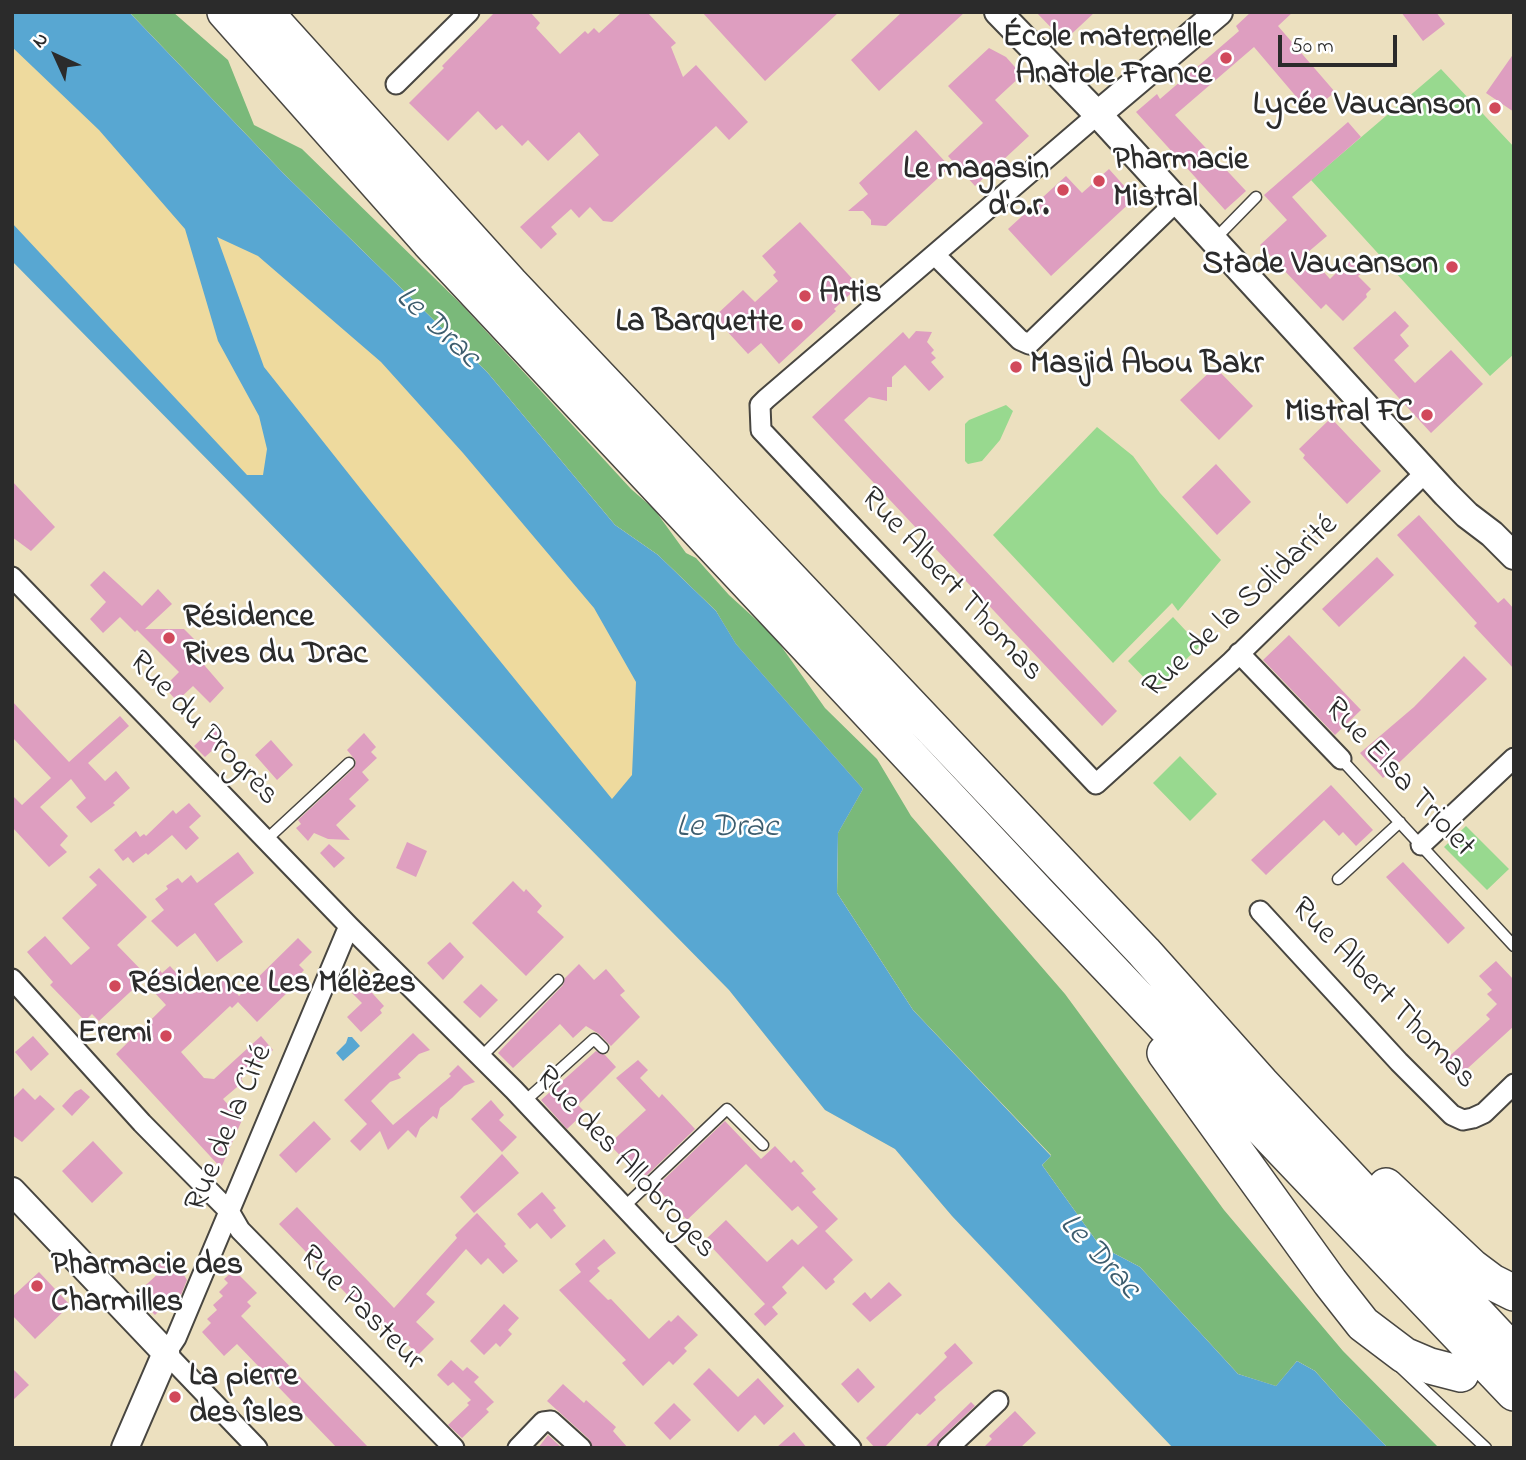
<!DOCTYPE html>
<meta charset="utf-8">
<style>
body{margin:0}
#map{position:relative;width:1526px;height:1460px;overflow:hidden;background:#ece0bf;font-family:"Indie Flower",sans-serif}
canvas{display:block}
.frame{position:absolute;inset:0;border:14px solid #2b2b2b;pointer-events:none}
.north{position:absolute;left:21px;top:21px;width:70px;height:70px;-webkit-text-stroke:5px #fff;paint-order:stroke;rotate:315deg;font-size:19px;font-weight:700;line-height:28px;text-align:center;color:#2b2b2b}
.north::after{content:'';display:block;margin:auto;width:24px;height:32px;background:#2b2b2b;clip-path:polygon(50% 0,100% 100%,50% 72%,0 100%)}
.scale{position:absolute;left:1278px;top:35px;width:119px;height:32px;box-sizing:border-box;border:4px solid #2b2b2b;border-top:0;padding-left:9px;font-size:21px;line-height:24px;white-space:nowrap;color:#2b2b2b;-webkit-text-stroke:5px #fff;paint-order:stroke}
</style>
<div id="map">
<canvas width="1526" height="1460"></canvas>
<div class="frame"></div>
<div class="north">N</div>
<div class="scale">50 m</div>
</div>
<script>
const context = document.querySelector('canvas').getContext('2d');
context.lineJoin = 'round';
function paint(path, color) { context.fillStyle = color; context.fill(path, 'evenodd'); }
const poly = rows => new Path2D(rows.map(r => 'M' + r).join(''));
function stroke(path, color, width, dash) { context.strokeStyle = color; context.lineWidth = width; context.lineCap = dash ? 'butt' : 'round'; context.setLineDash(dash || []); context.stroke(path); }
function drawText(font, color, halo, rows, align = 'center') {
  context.font = font + ' "Indie Flower",sans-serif'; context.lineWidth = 5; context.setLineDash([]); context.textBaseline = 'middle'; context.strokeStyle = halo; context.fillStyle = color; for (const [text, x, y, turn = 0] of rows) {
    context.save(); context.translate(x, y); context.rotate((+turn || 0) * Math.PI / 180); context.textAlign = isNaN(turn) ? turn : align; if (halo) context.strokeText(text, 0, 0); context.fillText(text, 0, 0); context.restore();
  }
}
paint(poly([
 [1441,69,1514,147,1514,354,1490,376,1311,180],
 [1006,405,1013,411,1000,440,982,461,968,464,965,461,965,424,969,420],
 [1097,427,1133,456,1160,493,1221,560,1178,611,1172,603,1113,663,993,535],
 [1173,617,1200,646,1155,689,1128,661],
 [1180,756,1217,794,1190,821,1153,783],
 [1466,826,1509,869,1487,890,1444,847]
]), '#98d98f');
paint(poly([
 [129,12,173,12,228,60,254,125,302,149,462,305,631,489,654,509,686,553,696,558,729,595,774,636,825,708,877,759,911,816,1065,994,1224,1210,1343,1351,1439,1448,1388,1448,1340,1399,1315,1371,1297,1361,1276,1387,1238,1374,1140,1267,1100,1246,1042,1165,1051,1155,913,1010,837,893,838,833,716,611,658,555,615,525,487,372,284,174]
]), '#7ab97a');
paint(poly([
 [12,12,129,12,284,174,487,372,615,525,658,555,716,611,736,644,863,789,838,833,837,893,913,1010,1051,1156,1042,1165,1100,1246,1140,1267,1238,1374,1276,1386,1297,1361,1315,1371,1340,1399,1388,1448,1173,1448,952,1216,895,1149,825,1110,729,990,12,261]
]), '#eeda9e');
paint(poly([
 [12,12,129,12,284,174,487,372,615,525,658,555,716,611,736,644,863,789,838,833,837,893,913,1010,1051,1156,1042,1165,1100,1246,1140,1267,1238,1374,1276,1386,1297,1361,1315,1371,1340,1399,1388,1448,1173,1448,952,1216,895,1149,825,1110,729,990,12,261,12,223,247,475,263,475,267,449,259,416,218,341,185,229,99,130,12,47],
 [217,237,258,256,381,362,463,453,594,608,636,682,632,775,612,799,371,502,264,367],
 [348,1037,352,1037,360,1046,343,1061,336,1053,346,1043]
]), '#58a7d2');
paint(poly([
 [495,12,530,12,540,23,536,28,560,54,585,31,588,34,594,28,599,33,622,12,647,12,676,43,671,47,683,77,696,65,748,122,729,140,716,126,612,222,603,221,590,207,579,218,571,209,551,227,557,234,541,249,520,227,599,155,579,132,548,161,528,140,522,146,502,125,496,130,478,111,448,141,409,103,444,68,442,66],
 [702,12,839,12,765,81],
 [902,12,965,12,879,91,851,60],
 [1036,12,1095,12,1064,41],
 [1251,12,1293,12,1278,26,1335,92,1310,113,1254,47,1175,115,1246,191,1225,210,1136,112,1157,94,1160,99,1239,31,1236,26],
 [1401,12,1436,12,1445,24,1423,41],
 [989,48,1006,57,1022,75,995,100,1029,136,975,186,948,156,983,123,948,86],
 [1514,53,1514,112,1486,93],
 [1348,122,1361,137,1292,197,1327,236,1307,253,1330,279,1351,258,1364,271,1358,276,1371,289,1366,294,1367,297,1343,321,1326,304,1321,309,1260,245,1287,220,1264,195],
 [916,130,950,167,886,226,871,225,871,220,863,211,848,211,868,194,859,183],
 [1109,169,1135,198,1051,276,1008,229,1066,176,1082,193],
 [800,222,859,286,834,309,836,311,779,364,761,343,748,354,714,317,743,290,755,302,778,281,773,275,776,272,762,256],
 [1395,311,1409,326,1400,335,1409,346,1394,360,1415,383,1451,350,1483,384,1431,433,1353,348],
 [916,331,932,332,927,342,934,350,931,353,936,358,931,362,944,377,929,391,905,365,892,377,892,387,887,387,887,401,869,397,844,420,1117,711,1102,726,812,417,903,332,909,339],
 [1215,367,1253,406,1219,440,1180,400],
 [1331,418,1381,471,1347,504,1303,458,1305,455,1299,449],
 [1216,464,1251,502,1217,535,1182,497],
 [12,481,55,527,31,551,12,537],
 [1419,515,1498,603,1504,598,1514,609,1514,669,1474,626,1477,623,1397,535],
 [1377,557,1394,575,1339,627,1322,609],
 [104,571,142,606,158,589,172,604,145,629,184,629,200,645,193,652,224,688,210,703,193,686,177,701,164,687,179,672,137,630,135,632,120,617,103,633,90,619,106,602,90,585],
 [1289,635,1361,710,1335,735,1263,660],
 [1464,656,1487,679,1383,778,1360,753,1414,707],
 [12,701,69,762,120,716,129,726,88,763,105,781,116,771,130,788,113,803,115,805,91,823,76,807,86,798,71,779,40,807,68,836,60,845,67,852,49,867,12,827,12,795,22,805,51,778,12,737],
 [213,728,224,740,205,757,194,746],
 [364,733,376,747,371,752,377,758,362,772,369,780,349,799,356,806,336,825,350,840,328,839,314,833,308,841,296,828,301,824,298,820,354,768,356,761,347,750],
 [271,740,293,765,277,780,255,755],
 [1331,785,1373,830,1356,846,1343,832,1339,836,1324,820,1266,875,1251,860],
 [189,803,201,816,189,827,199,838,186,850,172,835,148,855,146,853,133,863,128,857,123,861,114,850,136,831,140,837,144,834,146,836,173,810,176,814],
 [407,842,427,851,416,877,396,868],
 [329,844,345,858,334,868,320,853],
 [238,852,254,873,214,904,243,942,217,962,195,933,177,947,151,921,164,910,155,899,168,889,166,886,178,878,182,883,191,875,197,883],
 [1403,862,1465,928,1448,944,1386,877],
 [99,868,147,917,117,945,147,976,145,978,157,967,162,973,170,966,195,993,220,974,239,996,298,938,312,952,299,965,304,970,289,987,291,989,257,1022,238,1002,232,1008,230,1006,181,1052,204,1078,214,1079,261,1036,273,1050,241,1079,243,1082,223,1099,242,1120,221,1168,116,1054,166,1005,143,980,99,1021,92,1014,85,1021,50,985,53,982,27,952,45,936,71,965,90,948,62,918,97,885,89,877],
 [513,881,524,892,526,889,542,906,537,912,564,937,526,976,472,923],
 [450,942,464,957,443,980,427,963],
 [1496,961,1514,980,1514,1026,1456,1079,1442,1063,1490,1019,1486,1015,1497,1004,1487,994,1492,990,1479,976],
 [579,964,594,980,606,969,625,991,620,995,640,1017,611,1046,599,1034,586,1026,573,1038,560,1024,513,1068,498,1053,563,985,565,978],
 [363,983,384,1006,380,1010,382,1013,361,1032,347,1017,362,1003,352,993],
 [481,984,498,1000,480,1018,463,1002],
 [413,1033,430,1050,419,1054,398,1074,401,1078,390,1082,371,1101,393,1125,451,1076,449,1074,458,1065,475,1082,464,1086,452,1098,440,1108,437,1119,433,1116,420,1128,416,1138,408,1130,388,1150,380,1131,360,1151,350,1141,367,1124,344,1100],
 [33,1036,49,1054,31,1071,15,1052],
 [596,1051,605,1055,616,1067,578,1105,585,1112,567,1129,541,1100],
 [638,1060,648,1070,640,1078,659,1098,662,1094,695,1129,646,1176,640,1170,637,1173,609,1144,646,1110,616,1078],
 [23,1088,35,1100,40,1095,55,1109,22,1142,12,1135,12,1099],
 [81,1089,90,1097,72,1116,62,1106,75,1092],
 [491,1100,504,1115,499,1120,517,1137,502,1152,471,1119],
 [314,1121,331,1139,296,1173,279,1155],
 [725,1121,761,1159,775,1146,791,1163,794,1160,804,1171,801,1173,816,1189,812,1192,838,1219,825,1231,853,1260,833,1279,835,1282,826,1290,803,1266,782,1287,787,1293,772,1307,778,1314,765,1326,754,1314,765,1304,705,1240,726,1220,767,1262,792,1239,798,1245,818,1227,798,1206,792,1211,746,1164,687,1220,656,1187],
 [93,1141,123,1173,92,1203,62,1171],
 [502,1154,519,1173,474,1213,460,1197],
 [542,1192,556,1208,553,1210,566,1226,551,1239,537,1223,530,1229,517,1214],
 [297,1207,394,1308,457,1238,455,1235,477,1213,506,1244,504,1246,518,1261,503,1274,488,1258,481,1265,466,1249,426,1294,435,1302,416,1322,434,1339,418,1355,394,1330,392,1332,369,1309,365,1313,279,1224],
 [604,1239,616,1253,597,1268,600,1271,589,1281,608,1300,611,1299,649,1339,669,1320,671,1322,678,1315,698,1335,684,1348,687,1351,673,1365,669,1361,643,1386,622,1363,626,1360,559,1290,581,1272,575,1264],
 [167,1256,171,1261,174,1259,187,1280,181,1295,178,1292,155,1315,135,1295,161,1271,157,1266],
 [234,1270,257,1293,247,1302,251,1306,241,1316,369,1448,337,1448,237,1344,224,1356,202,1332,211,1323,207,1319,217,1310,213,1305,223,1296,219,1292,228,1283,224,1279],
 [39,1272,70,1305,35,1339,12,1315,12,1297],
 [889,1282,902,1295,870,1322,852,1304,865,1292,871,1299],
 [504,1304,519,1318,508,1330,512,1334,500,1347,496,1343,484,1355,470,1341],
 [955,1343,973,1363,934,1397,936,1400,920,1415,917,1413,884,1448,875,1448,866,1438,947,1357,944,1353],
 [451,1360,463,1371,467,1367,479,1377,474,1382,494,1402,486,1409,489,1412,462,1438,448,1425,469,1405,467,1403,471,1400,453,1382,448,1386,437,1375],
 [12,1368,29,1385,12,1401],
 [709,1368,738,1397,758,1378,784,1406,764,1425,755,1415,738,1432,693,1384],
 [858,1368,875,1387,858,1403,841,1384],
 [563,1384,584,1403,586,1400,616,1427,613,1431,628,1448,593,1448,589,1439,547,1401],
 [971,1402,975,1406,940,1439,936,1448,924,1448],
 [674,1403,691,1420,670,1440,654,1423],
 [1015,1411,1036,1433,1020,1448,983,1448,992,1439,989,1436],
 [794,1432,807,1448,776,1448],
 [548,1435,562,1448,538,1448]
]), '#de9ec0');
const lane = poly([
 [1214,240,1256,197],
 [1341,759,1514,946],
 [267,839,349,763],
 [1338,879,1400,822],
 [481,1057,558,980],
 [525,1101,594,1039,603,1048],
 [624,1207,727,1109,763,1145],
 [1400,1367,1486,1448]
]);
const street = poly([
 [396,84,469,12],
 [1097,115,766,399,760,405,761,430,1096,784,1231,662,1426,472],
 [935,255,1020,340,1029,344,1177,201],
 [12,577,349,926,514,1090,851,1448],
 [1239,653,1341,759],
 [1421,845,1514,758],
 [1260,911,1399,1062,1452,1115,1463,1120,1473,1118,1484,1113,1514,1084],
 [12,979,142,1123,229,1211,240,1230,454,1448],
 [257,1448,166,1353,176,1338,349,926],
 [518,1448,543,1422,551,1421,581,1448],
 [948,1448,998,1401]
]);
const secondary = poly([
 [998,12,1106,123,1446,494,1467,515,1492,534,1514,556],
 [1097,115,1219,12],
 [12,1191,166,1353,125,1448]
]);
const highway = poly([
 [225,12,429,242,1039,894,1514,1393],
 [265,12,510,283,1144,952,1261,1083,1514,1353],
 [1165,1053,1330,1282,1363,1324,1404,1355,1430,1366,1461,1374],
 [1386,1186,1472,1267,1492,1282,1514,1293]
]);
stroke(lane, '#484641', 13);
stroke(street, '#484641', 23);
stroke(secondary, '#484641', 30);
stroke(highway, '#484641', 38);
stroke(lane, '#fff', 10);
stroke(street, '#fff', 19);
stroke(secondary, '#fff', 26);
stroke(highway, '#fff', 35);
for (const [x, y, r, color] of [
 [1226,58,7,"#d1495b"],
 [1495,108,7,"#d1495b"],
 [1099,181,7,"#d1495b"],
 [1063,190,7,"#d1495b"],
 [1452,267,7,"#d1495b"],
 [805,296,7,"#d1495b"],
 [797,325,7,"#d1495b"],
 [1016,367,7,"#d1495b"],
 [1427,415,7,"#d1495b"],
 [169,638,7,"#d1495b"],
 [115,986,7,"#d1495b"],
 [166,1036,7,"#d1495b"],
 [37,1286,7,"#d1495b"],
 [175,1397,7,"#d1495b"]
]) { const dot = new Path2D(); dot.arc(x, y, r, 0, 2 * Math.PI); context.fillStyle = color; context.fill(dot); stroke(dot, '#fff', 2.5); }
drawText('bold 32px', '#2b2b2b', '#fff', [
 ["École maternelle",1212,40],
 ["Anatole France",1212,77],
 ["Lycée Vaucanson",1481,108],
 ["Pharmacie",1113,163,"left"],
 ["Mistral",1113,200,"left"],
 ["Le magasin",1049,172],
 ["d'o.r.",1049,209],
 ["Stade Vaucanson",1438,267],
 ["Artis",819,296,"left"],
 ["La Barquette",783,325],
 ["Masjid Abou Bakr",1030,367,"left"],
 ["Mistral FC",1413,415],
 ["Résidence",183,620,"left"],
 ["Rives du Drac",183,657,"left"],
 ["Résidence Les Mélèzes",129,986,"left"],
 ["Eremi",152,1036],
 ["Pharmacie des",51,1268,"left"],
 ["Charmilles",51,1305,"left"],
 ["La pierre",189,1379,"left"],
 ["des îsles",189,1416,"left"]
], 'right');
drawText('32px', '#2b2b2b', '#fff', [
 ["Rue Albert Thomas",950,586,47],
 ["Rue de la Solidarité",1242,608,-43],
 ["Rue du Progrès",202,730,46],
 ["Rue Elsa Triolet",1398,779,47],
 ["Rue Albert Thomas",1382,995,46],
 ["Rue de la Cité",231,1129,-67],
 ["Rue des Allobroges",624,1164,47],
 ["Rue Pasteur",360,1310,45]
]);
drawText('italic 33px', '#3d5d6e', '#fff', [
 ["Le Drac",436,329,43],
 ["Le Drac",727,830],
 ["Le Drac",1098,1258,47]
]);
</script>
